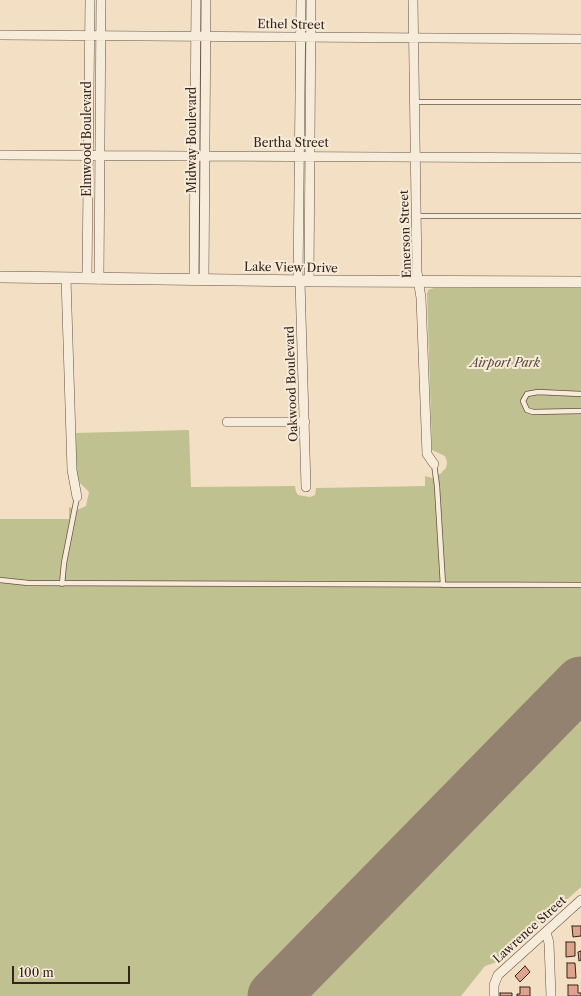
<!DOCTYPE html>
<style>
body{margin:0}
#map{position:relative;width:581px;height:996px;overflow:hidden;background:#f3e0c4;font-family:"Libre Caslon Text",serif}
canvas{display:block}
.scale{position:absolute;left:12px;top:966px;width:118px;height:18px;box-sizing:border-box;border:2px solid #36231c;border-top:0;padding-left:5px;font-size:12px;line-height:14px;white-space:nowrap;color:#36231c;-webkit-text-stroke:3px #f7ebd9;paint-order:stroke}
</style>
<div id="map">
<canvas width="581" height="996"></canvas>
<div class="scale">100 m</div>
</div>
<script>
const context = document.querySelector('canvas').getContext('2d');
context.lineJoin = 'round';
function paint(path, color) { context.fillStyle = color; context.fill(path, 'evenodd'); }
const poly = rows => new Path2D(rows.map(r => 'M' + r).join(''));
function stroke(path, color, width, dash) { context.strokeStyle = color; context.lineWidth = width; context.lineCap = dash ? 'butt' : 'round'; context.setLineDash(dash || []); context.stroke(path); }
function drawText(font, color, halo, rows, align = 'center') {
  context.font = font + ' "Libre Caslon Text",serif'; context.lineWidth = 4; context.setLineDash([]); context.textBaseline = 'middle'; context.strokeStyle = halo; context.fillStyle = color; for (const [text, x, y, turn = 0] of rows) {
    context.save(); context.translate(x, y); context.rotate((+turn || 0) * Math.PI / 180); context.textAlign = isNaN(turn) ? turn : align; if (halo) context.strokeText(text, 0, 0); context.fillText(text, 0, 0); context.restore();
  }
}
paint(poly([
 [434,288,581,288,581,661,251,996,0,996,0,519,69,519,69,507,77,510,86,506,89,492,79,482,75,473,74,433,189,430,191,487,295,486,296,492,298,495,310,497,315,495,316,488,425,486,425,476,432,478,440,474,446,468,447,462,445,456,432,450,427,294,428,290],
 [581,709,581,887,497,962,485,966,461,996,301,996]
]), '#c0c190');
stroke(poly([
 [274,996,581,683]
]), '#948270', 53);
const building = poly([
 [572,926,581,926,581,936,573,937,572,926],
 [566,942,575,942,575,956,566,957,566,942],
 [581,951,581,960,579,961,578,952,581,951],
 [567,963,575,963,576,978,567,978,567,963],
 [525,966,530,972,520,982,515,976,525,966],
 [568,985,578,985,578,993,581,993,581,996,568,996,568,985],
 [520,987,530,987,530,996,517,996,517,994,520,994,520,987],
 [500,993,512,993,512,996,500,996,500,993]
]);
paint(building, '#dfa28d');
stroke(building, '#36231c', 1);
const service = poly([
 [415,102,581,102],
 [417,216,581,216],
 [581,394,538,392,527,394,523,401,527,410,533,412,581,411],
 [434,464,437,486,443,585],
 [0,580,28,583,581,585],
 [62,584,64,563,77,497]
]);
const minor = poly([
 [413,0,417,272,421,298,427,454,434,464],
 [0,35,581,39],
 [0,155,581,158],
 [66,278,72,470,77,497],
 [87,278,90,0],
 [99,279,101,0],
 [194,280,196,0],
 [204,280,206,0],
 [298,281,301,0],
 [300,281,306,487],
 [309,281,311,0],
 [227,422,305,422],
 [546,932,549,943,551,996],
 [494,996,494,985,498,975,581,900]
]);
const tertiary = poly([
 [0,277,313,281,581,282]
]);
stroke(service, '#655246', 6);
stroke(minor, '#655246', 10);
stroke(tertiary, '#655246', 12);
stroke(service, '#f7ebd9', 4.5);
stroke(minor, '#f7ebd9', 9);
stroke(tertiary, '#f7ebd9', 11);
drawText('12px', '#36231c', '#f7ebd9', [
 ["Ethel Street",291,25,1],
 ["Elmwood Boulevard",88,139,-90],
 ["Midway Boulevard",193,140,-90],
 ["Bertha Street",291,144],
 ["Emerson Street",406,234,-92],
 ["Lake View Drive",291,268,1],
 ["Oakwood Boulevard",292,384,-92],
 ["Lawrence Street",530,930,-42]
]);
drawText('italic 12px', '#584a39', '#f7ebd9', [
 ["Airport Park",505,364]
]);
</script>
